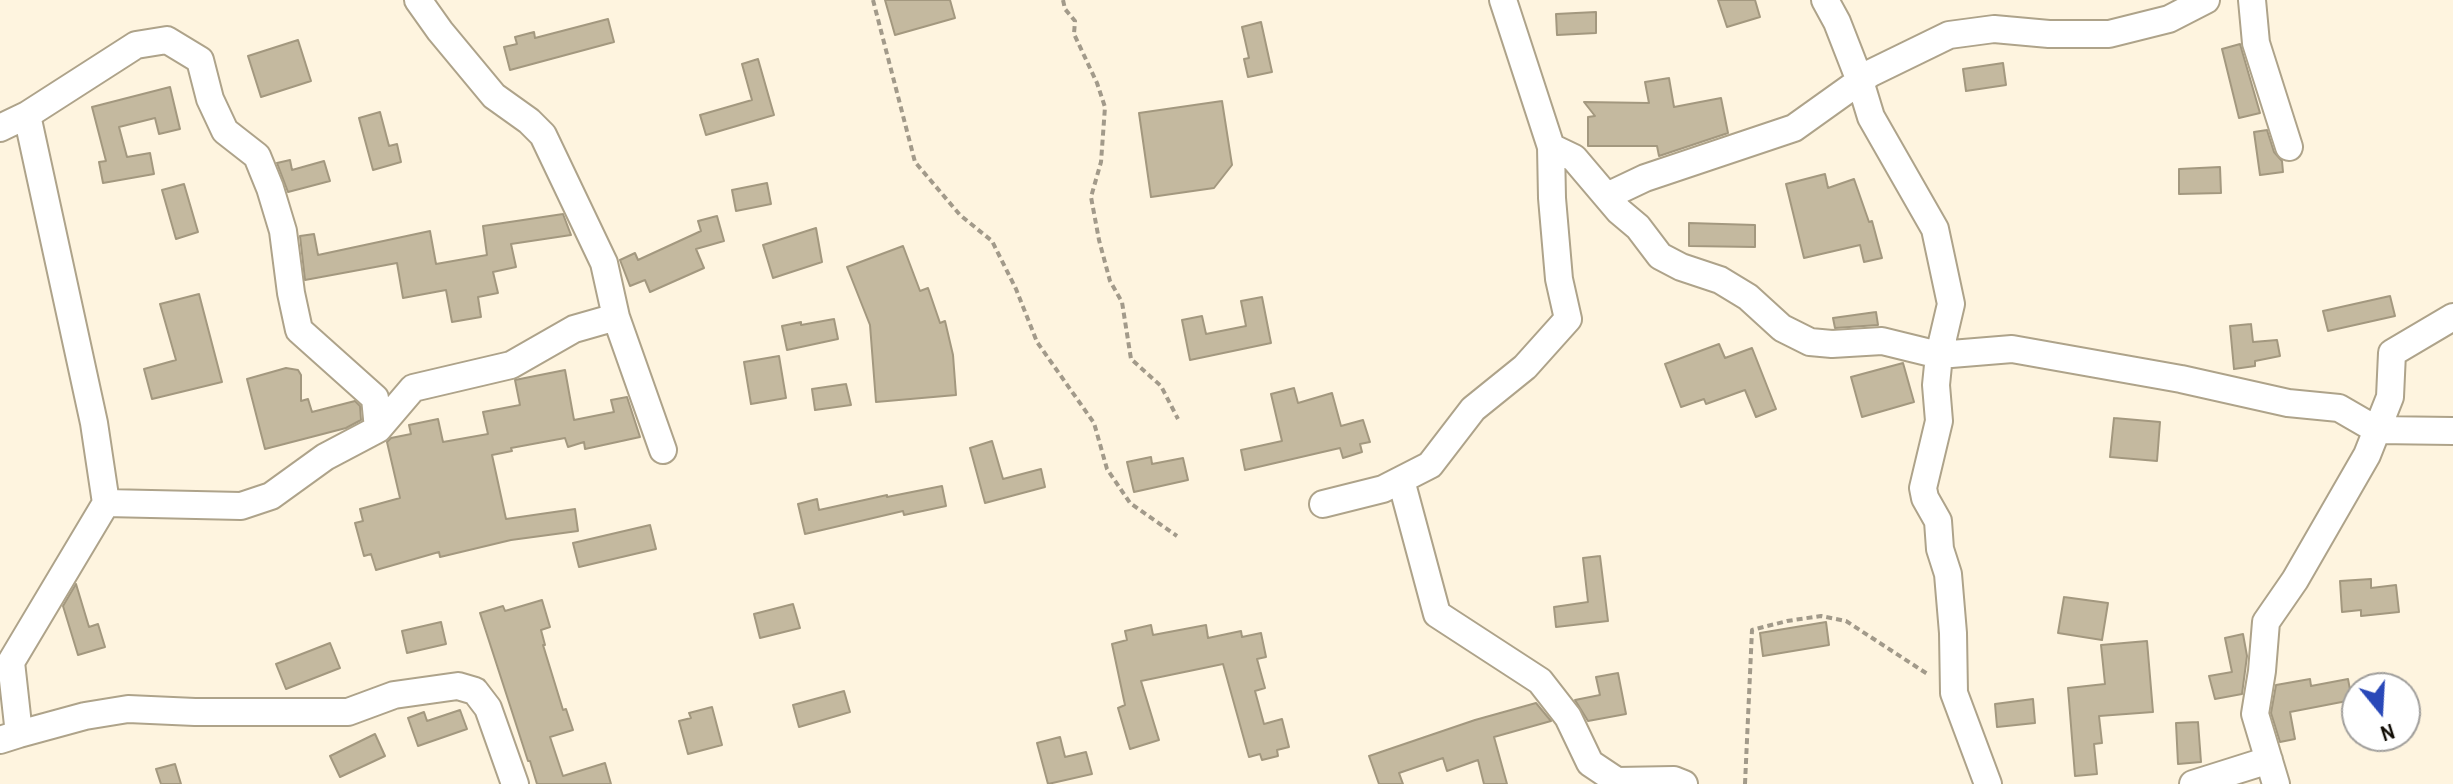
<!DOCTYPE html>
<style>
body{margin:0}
#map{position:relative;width:2453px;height:784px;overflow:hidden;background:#fef4df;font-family:"Archivo Narrow",sans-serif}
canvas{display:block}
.north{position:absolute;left:2341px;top:672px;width:80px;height:80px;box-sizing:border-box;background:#fff;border:2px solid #a19f9c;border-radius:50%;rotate:162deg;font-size:22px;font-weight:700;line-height:32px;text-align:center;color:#130f07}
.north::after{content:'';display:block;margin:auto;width:28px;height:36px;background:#2948b8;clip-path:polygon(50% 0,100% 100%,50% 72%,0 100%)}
</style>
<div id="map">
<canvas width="2453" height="784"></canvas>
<div class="north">N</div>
</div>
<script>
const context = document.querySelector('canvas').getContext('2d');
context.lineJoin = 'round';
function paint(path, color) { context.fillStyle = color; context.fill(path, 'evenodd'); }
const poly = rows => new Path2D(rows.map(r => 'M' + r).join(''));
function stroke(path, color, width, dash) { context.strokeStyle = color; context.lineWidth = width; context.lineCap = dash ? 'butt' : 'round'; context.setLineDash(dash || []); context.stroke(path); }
const building = poly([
 [885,0,950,0,955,18,895,35,885,0],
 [1718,0,1755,0,1760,17,1727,27,1718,0],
 [1596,12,1596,33,1557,35,1556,14,1596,12],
 [608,19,614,42,510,70,504,47,517,44,515,37,534,32,535,38,608,19],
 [1261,22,1272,72,1248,77,1244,59,1249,58,1242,27,1261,22],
 [298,40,311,81,261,97,248,56,298,40],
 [2240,44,2260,113,2239,118,2222,49,2240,44],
 [758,59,774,115,706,135,700,115,752,100,742,64,758,59],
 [2003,63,2006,85,1966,91,1963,69,2003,63],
 [1669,78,1674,107,1721,98,1728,133,1659,156,1657,146,1588,146,1588,117,1595,116,1584,102,1649,103,1645,82,1669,78],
 [170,87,180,129,159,134,155,118,119,127,127,157,150,153,154,174,103,183,99,162,106,161,92,107,170,87],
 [1222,101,1232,165,1214,188,1151,197,1139,113,1222,101],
 [380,112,389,146,397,144,401,162,373,170,359,118,380,112],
 [2267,130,2274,152,2282,161,2283,172,2260,175,2254,132,2267,130],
 [290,160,292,170,324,161,330,181,288,192,277,163,290,160],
 [2220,167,2221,193,2179,194,2179,169,2220,167],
 [1825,174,1828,188,1854,179,1869,222,1872,221,1882,258,1864,262,1860,245,1804,258,1786,184,1825,174],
 [767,183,771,204,736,211,732,190,767,183],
 [184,184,198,232,176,239,162,190,184,184],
 [563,214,571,235,511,244,516,267,493,272,498,293,478,297,481,317,452,322,446,290,403,298,397,263,305,280,300,236,314,234,318,255,430,231,436,264,487,255,483,226,563,214],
 [717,216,724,241,696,249,704,268,650,292,645,280,630,286,620,260,635,253,638,260,701,231,698,221,717,216],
 [1689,223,1755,225,1755,247,1689,246,1689,223],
 [816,228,822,262,773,278,763,245,816,228],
 [903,246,920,291,928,288,940,323,945,321,953,355,956,395,876,402,870,325,847,267,903,246],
 [199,294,222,382,152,399,144,369,176,360,160,304,199,294],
 [2390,296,2395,316,2328,331,2323,311,2390,296],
 [1262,297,1271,343,1190,360,1182,320,1202,316,1206,334,1246,326,1241,301,1262,297],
 [1876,312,1878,325,1835,328,1833,318,1876,312],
 [834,319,838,339,787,350,782,326,801,322,801,325,834,319],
 [2251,324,2253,342,2277,340,2280,356,2255,361,2255,366,2234,369,2230,326,2251,324],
 [1719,344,1725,358,1752,348,1776,409,1756,417,1745,390,1706,404,1704,399,1681,407,1665,364,1719,344],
 [779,356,786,398,751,404,744,362,779,356],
 [1903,363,1914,402,1862,417,1851,377,1903,363],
 [286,368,298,370,301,375,301,401,308,399,312,412,355,401,360,406,361,420,346,428,265,449,247,379,286,368],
 [565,370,574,420,614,412,611,400,627,397,640,437,585,449,584,442,568,447,565,438,511,448,512,451,492,455,506,519,575,509,578,531,511,540,440,557,439,552,376,570,371,554,364,556,355,523,363,521,360,509,400,498,387,442,391,438,411,434,409,425,438,419,443,442,488,434,483,412,520,405,515,380,565,370],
 [846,384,851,405,815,410,812,389,846,384],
 [1294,388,1298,403,1332,393,1341,426,1363,420,1370,442,1360,444,1362,452,1343,458,1340,448,1245,470,1241,450,1282,441,1271,394,1294,388],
 [2114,418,2160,422,2157,461,2110,457,2114,418],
 [992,441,1003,479,1041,469,1045,487,985,503,970,448,992,441],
 [1151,457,1152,464,1183,458,1188,480,1134,492,1127,462,1151,457],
 [942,486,946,506,904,515,903,511,805,534,798,504,817,499,819,510,887,495,887,497,942,486],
 [650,525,656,549,579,567,573,543,650,525],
 [1600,556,1608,621,1556,627,1554,607,1588,602,1583,558,1600,556],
 [2371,579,2371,588,2396,585,2399,612,2361,616,2361,610,2342,612,2340,581,2371,579],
 [76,584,89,627,98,624,105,647,78,655,63,606,76,584],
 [2064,597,2108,603,2102,640,2058,633,2064,597],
 [542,600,550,627,541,630,545,645,543,645,563,710,566,709,573,730,550,737,563,776,605,763,611,784,537,784,530,761,528,761,480,613,503,606,505,611,542,600],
 [793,604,800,628,760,638,754,614,793,604],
 [441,622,446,644,407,653,402,631,441,622],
 [1826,622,1829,645,1763,656,1760,633,1826,622],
 [1151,625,1153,635,1206,625,1208,638,1241,631,1242,637,1261,633,1266,657,1257,659,1265,688,1255,691,1264,724,1282,719,1289,747,1277,750,1278,756,1262,760,1260,754,1249,757,1223,664,1141,681,1159,740,1130,749,1118,708,1125,705,1112,644,1127,640,1125,631,1151,625],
 [2243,634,2247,656,2242,694,2215,699,2209,676,2232,672,2225,638,2243,634],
 [2147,641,2153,712,2099,716,2102,743,2094,744,2097,774,2075,776,2068,688,2105,684,2101,645,2147,641],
 [330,643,340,668,286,689,276,664,330,643],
 [1618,673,1626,714,1588,721,1575,700,1600,695,1596,677,1618,673],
 [2310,679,2311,686,2348,679,2352,700,2290,712,2295,739,2280,742,2271,713,2276,685,2310,679],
 [844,691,850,712,799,727,793,705,844,691],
 [2033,699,2035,723,1997,727,1995,704,2033,699],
 [1536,703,1551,721,1494,737,1507,784,1484,784,1478,760,1447,771,1443,758,1399,773,1403,784,1379,784,1369,756,1475,720,1536,703],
 [712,707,722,745,688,754,679,721,691,718,689,713,712,707],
 [460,710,467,729,418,746,408,718,424,712,427,721,460,710],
 [2198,722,2201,762,2178,764,2176,723,2198,722],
 [375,734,385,756,340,777,330,756,375,734],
 [1060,737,1065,757,1086,752,1092,774,1048,784,1037,743,1060,737],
 [175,764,181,784,161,784,156,769,175,764]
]);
paint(building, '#c4b99f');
stroke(building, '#a3987f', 2);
const minor = poly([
 [418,0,440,31,494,96,529,121,543,135,604,263,616,317,663,450],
 [1825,0,1837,22,1860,81,1871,117,1935,229,1951,304,1939,355,2012,349,2181,379,2288,403,2339,408,2377,430,2453,431],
 [2252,0,2256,43,2289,147],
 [27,115,94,423,106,503],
 [0,128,27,115,136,45,167,40,200,60,210,99,225,131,257,156,270,188,283,231,291,293,299,330,375,398,378,429],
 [1551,147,1574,158,1619,211,1638,227,1660,256,1681,267,1720,280,1748,297,1782,328,1810,342,1832,344,1882,341,1939,355,1936,385,1939,421,1923,488,1925,498,1938,521,1940,549,1948,574,1953,633,1954,693,1988,784],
 [1607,196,1645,178,1794,128,1871,73,1949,35,1994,29,2049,34,2109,34,2169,19,2206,0],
 [1401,480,1437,614,1540,681,1568,717,1590,763,1617,781,1674,780,1684,784],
 [1323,504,1383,489,1430,465,1473,409,1525,367,1568,319,1559,279,1552,198,1551,147,1503,0],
 [19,734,85,716,128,709,195,712,348,712,394,695,458,686,475,691,488,708,515,784],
 [0,740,19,734,11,662,106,503,241,506,271,496,325,457,378,429,413,388,511,365,574,329,616,317],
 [2193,784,2269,760],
 [2276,784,2255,714,2262,671,2266,622,2295,580,2367,455,2390,397,2392,353,2453,317]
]);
stroke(minor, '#aea38a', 30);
stroke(poly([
 [873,0,915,162,960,215,992,241,1016,289,1037,342,1094,423,1107,469,1130,503,1177,536],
 [1063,0,1065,9,1075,21,1074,34,1097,83,1105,107,1101,162,1091,197,1099,240,1110,281,1122,302,1131,359,1161,386,1178,419],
 [1745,784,1752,630,1787,621,1821,616,1846,621,1929,675]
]), '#a29a8a', 4, [6, 4]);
stroke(minor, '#fff', 26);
</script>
